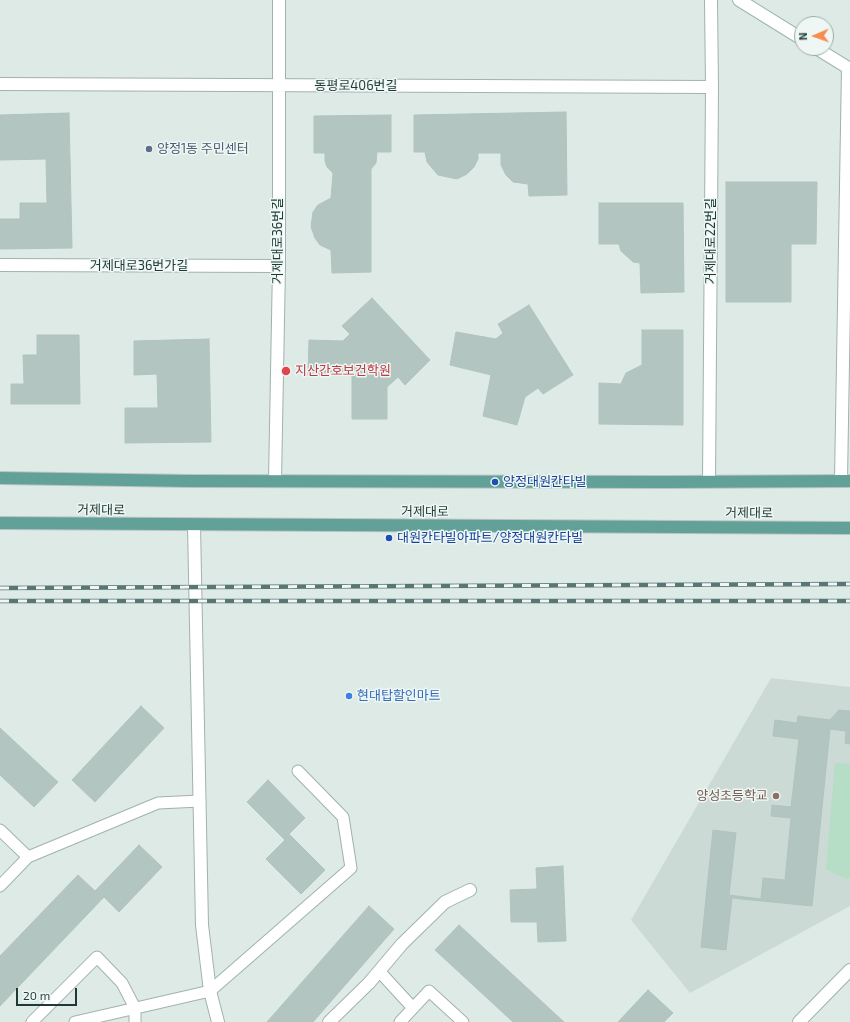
<!DOCTYPE html>
<meta charset="utf-8">
<style>
body{margin:0}
#map{position:relative;width:850px;height:1022px;overflow:hidden;background:#deeae6;font-family:"Exo 2",sans-serif}
canvas{display:block}
.north{position:absolute;left:794px;top:16px;width:40px;height:40px;box-sizing:border-box;background:#eef7f4;border:1px solid #9baba8;border-radius:50%;rotate:268deg;font-size:11px;font-weight:700;line-height:16px;text-align:center;color:#1f3a36}
.north::after{content:'';display:block;margin:auto;width:14px;height:18px;background:#f68c50;clip-path:polygon(50% 0,100% 100%,50% 72%,0 100%)}
.scale{position:absolute;left:16px;top:988px;width:61px;height:18px;box-sizing:border-box;border:2px solid #1f3a36;border-top:0;padding-left:5px;font-size:12px;line-height:14px;white-space:nowrap;color:#1f3a36;-webkit-text-stroke:3px #eef7f4;paint-order:stroke}
</style>
<div id="map">
<canvas width="850" height="1022"></canvas>
<div class="north">N</div>
<div class="scale">20 m</div>
</div>
<script>
const context = document.querySelector('canvas').getContext('2d');
context.lineJoin = 'round';
function paint(path, color) { context.fillStyle = color; context.fill(path, 'evenodd'); }
const poly = rows => new Path2D(rows.map(r => 'M' + r).join(''));
function stroke(path, color, width, dash) { context.strokeStyle = color; context.lineWidth = width; context.lineCap = dash ? 'butt' : 'round'; context.setLineDash(dash || []); context.stroke(path); }
function drawText(font, color, halo, rows, align = 'center') {
  context.font = font + ' "Exo 2","Noto Sans KR",sans-serif'; context.lineWidth = 3; context.setLineDash([]); context.textBaseline = 'middle'; context.strokeStyle = halo; context.fillStyle = color; for (const [text, x, y, turn = 0] of rows) {
    context.save(); context.translate(x, y); context.rotate((+turn || 0) * Math.PI / 180); context.textAlign = isNaN(turn) ? turn : align; if (halo) context.strokeText(text, 0, 0); context.fillText(text, 0, 0); context.restore();
  }
}
paint(poly([
 [771,678,850,687,850,906,690,993,631,920]
]), '#ccdad5');
paint(poly([
 [835,763,850,764,850,878,846,879,826,869]
]), '#b6ddc5');
const building = poly([
 [566,112,567,195,529,196,528,184,513,182,506,175,501,165,501,153,478,153,478,159,474,167,467,174,457,179,438,175,427,162,425,152,414,152,414,115,566,112],
 [69,113,72,248,0,249,0,219,20,219,20,203,47,203,46,159,0,160,0,115,69,113],
 [391,115,391,152,377,152,376,163,371,169,371,272,332,273,331,250,320,245,315,238,311,227,313,212,318,205,331,198,333,173,327,167,325,161,325,153,314,153,314,116,391,115],
 [726,182,817,182,816,244,791,244,791,302,726,302,726,182],
 [599,203,683,203,684,292,641,293,640,263,633,262,621,251,619,244,599,244,599,203],
 [372,298,430,360,405,385,398,377,387,387,387,419,352,419,352,375,308,375,309,340,343,341,350,334,342,326,372,298],
 [529,305,573,375,543,394,538,388,525,397,517,425,483,416,491,375,450,365,456,332,496,339,503,333,498,324,529,305],
 [642,330,683,330,683,425,599,424,599,383,621,384,626,373,642,365,642,330],
 [37,335,79,335,80,404,11,404,11,384,24,384,23,355,37,355,37,335],
 [209,339,211,442,125,443,125,408,158,408,157,374,134,375,134,341,209,339],
 [141,706,164,728,95,802,72,780,141,706],
 [839,710,850,711,850,744,845,743,846,731,830,729,812,906,732,898,726,950,701,947,713,830,736,833,729,895,761,899,763,878,785,880,791,818,771,816,772,805,791,807,799,739,773,736,775,720,797,723,798,716,830,720,839,710],
 [0,728,58,782,34,807,0,775,0,728],
 [268,780,305,818,289,834,325,870,301,894,266,859,285,840,247,802,268,780],
 [139,845,162,867,119,912,104,897,0,1006,0,956,78,875,95,891,139,845],
 [563,866,566,941,538,942,537,922,511,922,510,890,537,889,536,868,563,866],
 [369,906,394,929,313,1022,267,1022,369,906],
 [459,925,564,1022,513,1022,435,950,459,925],
 [648,990,673,1013,664,1022,618,1022,648,990]
]);
paint(building, '#b3c5c0');
stroke(building, '#b0c4be', 1);
const service = poly([
 [0,830,28,857,0,886],
 [28,857,158,803,200,801],
 [379,971,413,1008],
 [32,1022,97,957,122,983,135,1008,135,1022],
 [75,1022,210,991,351,868,343,817,298,771],
 [400,1022,429,991,463,1022]
]);
const minor = poly([
 [0,265,279,266],
 [841,480,848,68],
 [194,525,202,925,210,991,218,1022],
 [329,1022,369,983,402,944,445,902,470,890]
]);
const tertiary = poly([
 [0,84,712,87],
 [275,481,279,266,279,0],
 [709,481,712,87,711,0],
 [799,1022,850,970]
]);
const secondary = poly([
 [739,0,802,39],
 [816,48,850,69]
]);
const primary = poly([
 [0,478,189,481,667,482,850,481],
 [0,523,850,528]
]);
stroke(service, '#a1b2ae', 13);
stroke(minor, '#a1b2ae', 14);
stroke(tertiary, '#a1b2ae', 14);
stroke(secondary, '#9db6b0', 14);
stroke(primary, '#bcc4c3', 14);
stroke(service, '#fff', 11);
stroke(minor, '#fff', 12);
stroke(tertiary, '#fff', 12);
stroke(secondary, '#fff', 12);
stroke(primary, '#61a198', 12);
const rail = poly([
 [0,588,850,584],
 [0,601,850,601]
]);
stroke(rail, '#597672', 4.5);
stroke(rail, '#eef7f4', 3, [9]);
for (const [x, y, r, color] of [
 [149,149,4,"#5c6f8a"],
 [286,371,5,"#e0444e"],
 [495,482,4,"#1a4fb4"],
 [389,538,4,"#1a4fb4"],
 [349,696,4,"#3f7fe0"],
 [776,796,4,"#8d6e63"]
]) { const dot = new Path2D(); dot.arc(x, y, r, 0, 2 * Math.PI); context.fillStyle = color; context.fill(dot); stroke(dot, '#eef7f4', 1.5); }
drawText('13px', '#1f3a36', '#eef7f4', [
 ["동평로406번길",356,86],
 ["거제대로36번길",278,241,-90],
 ["거제대로22번길",711,241,-90],
 ["거제대로36번가길",139,266],
 ["거제대로",101,510,1],
 ["거제대로",425,512],
 ["거제대로",749,513,1]
]);
drawText('13px', '#4e5e75', '#eef7f4', [
 ["양정1동 주민센터",157,149]
], 'left');
drawText('13px', '#be3a42', '#eef7f4', [
 ["지산간호보건학원",295,371]
], 'left');
drawText('13px', '#164399', '#eef7f4', [
 ["양정대원칸타빌",503,482],
 ["대원칸타빌아파트/양정대원칸타빌",397,538]
], 'left');
drawText('13px', '#366cbe', '#eef7f4', [
 ["현대탑할인마트",357,696]
], 'left');
drawText('13px', '#785e54', '#eef7f4', [
 ["양성초등학교",768,796]
], 'right');
</script>
